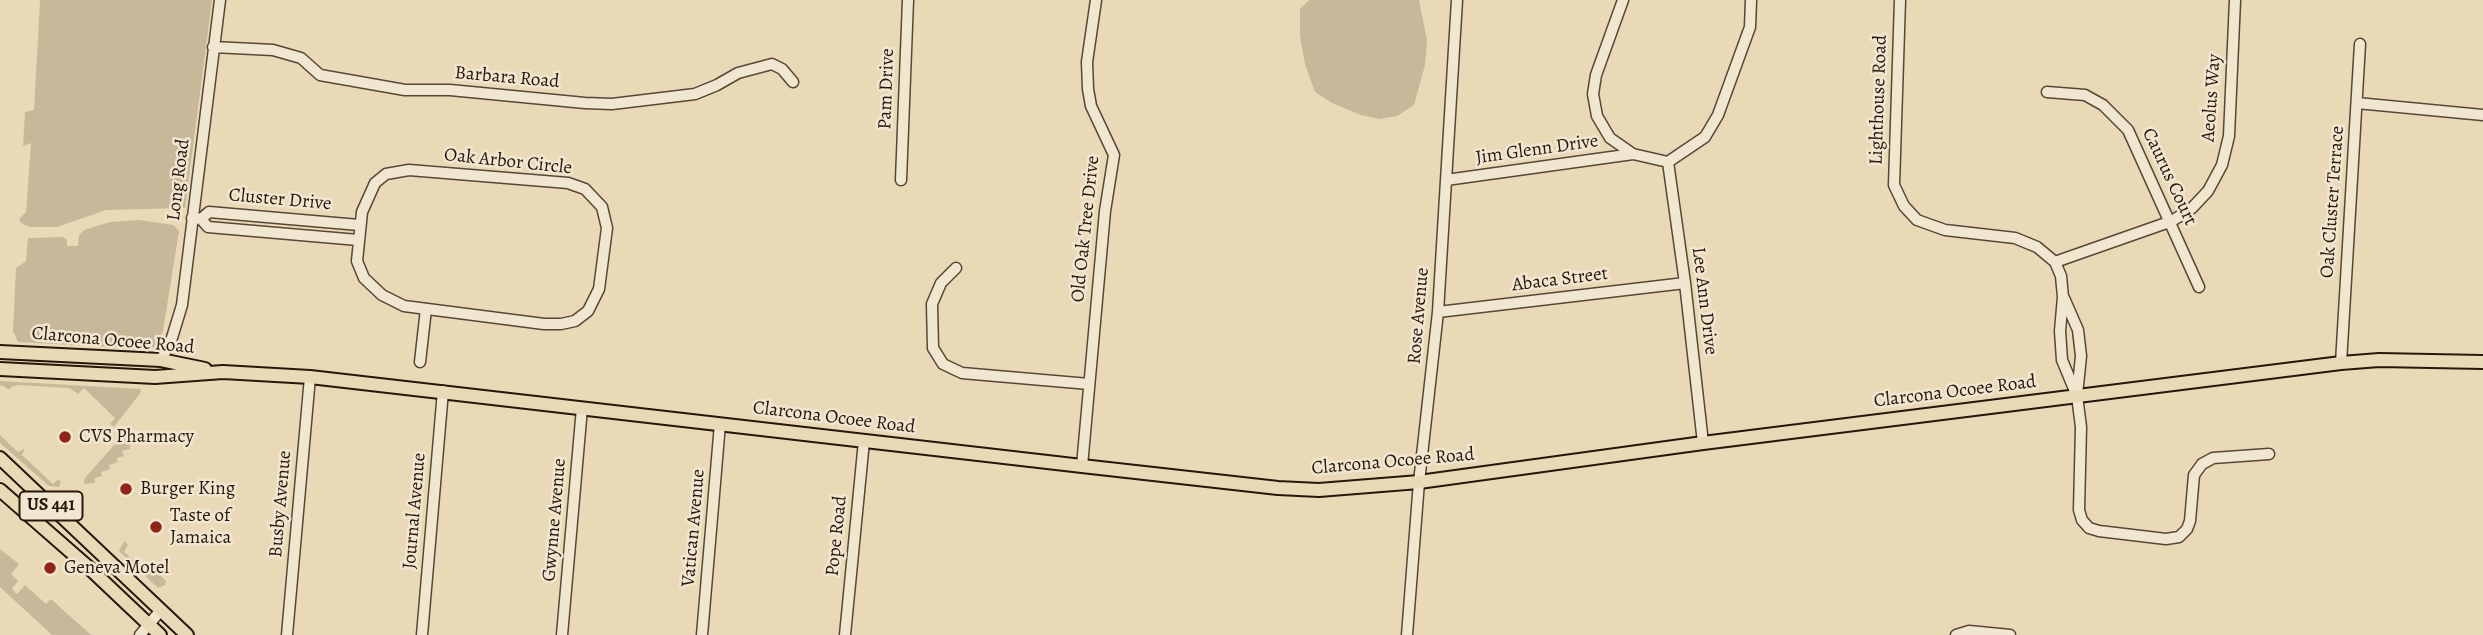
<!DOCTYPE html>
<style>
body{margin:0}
canvas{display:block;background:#e9d9b7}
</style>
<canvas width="2483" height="635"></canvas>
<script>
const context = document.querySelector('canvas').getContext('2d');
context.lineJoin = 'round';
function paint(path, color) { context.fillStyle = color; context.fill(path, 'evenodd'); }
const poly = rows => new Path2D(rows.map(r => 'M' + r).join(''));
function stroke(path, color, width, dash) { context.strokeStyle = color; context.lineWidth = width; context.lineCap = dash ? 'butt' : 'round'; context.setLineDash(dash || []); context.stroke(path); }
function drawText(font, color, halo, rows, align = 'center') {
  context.font = font + ' Alegreya,serif'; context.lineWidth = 5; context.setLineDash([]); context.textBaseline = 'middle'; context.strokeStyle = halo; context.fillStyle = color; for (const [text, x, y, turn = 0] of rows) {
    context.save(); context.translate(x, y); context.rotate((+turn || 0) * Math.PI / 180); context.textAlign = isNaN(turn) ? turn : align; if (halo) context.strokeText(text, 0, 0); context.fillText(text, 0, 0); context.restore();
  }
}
paint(poly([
 [40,0,212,0,185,208,106,210,57,227,30,227,21,223,19,219,26,212,31,143,23,146,25,112,34,110],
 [1309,0,1419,0,1427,40,1425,65,1414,105,1397,116,1379,119,1361,115,1332,103,1315,92,1305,64,1300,36,1300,9],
 [139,220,173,225,179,231,163,331,155,347,149,349,18,342,13,331,16,268,26,261,28,238,63,237,67,240,67,246,78,246,79,235,84,230,110,222],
 [0,381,140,389,141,392,114,427,110,424,115,418,84,388,78,394,69,388,18,385,11,387,9,390,2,385,0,386],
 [131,432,139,436,141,443,130,445,130,449,122,451,124,456,117,458,118,462,109,465,110,469,101,472,102,476,95,478,95,483,84,484,85,478,122,436],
 [0,435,18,452,25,448,22,455,53,484,58,479,61,482,59,487,49,486,0,443],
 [124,541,128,545,124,552,152,576,157,572,166,581,165,585,158,588,119,551],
 [0,549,19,564,11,574,18,581,12,589,17,594,25,585,46,604,51,599,91,635,52,635,0,587]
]), '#c8b89a');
const minor = poly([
 [1623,0,1596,75,1593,94,1597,116,1610,138,1633,154,1668,162,1705,137,1718,115,1750,27,1751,0],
 [1900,0,1894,185,1904,206,1917,220,1945,230,2015,238,2037,247,2055,262,2061,276,2063,297,2060,331,2062,360,2077,396,2081,427,2079,510,2082,520,2089,528,2099,531,2166,539,2179,537,2187,529,2190,521,2194,475,2202,464,2213,458,2269,454],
 [213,47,273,50,301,58,320,75,405,90,450,90,585,103,612,104,695,94,717,85,738,73,772,64,782,69,793,82],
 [2047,92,2085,95,2103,105,2128,130,2199,287],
 [2357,103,2483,115],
 [1668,162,1685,283,1703,443],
 [409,170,568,183,585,189,602,207,607,228,599,289,588,311,575,321,561,324,544,324,404,306,382,295,364,278,357,261,362,212,375,183,386,174,409,170],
 [901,180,908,0],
 [1446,180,1633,154],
 [192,218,201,219,208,227,358,240],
 [201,219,209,212,359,225],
 [2055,262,2172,221,2192,208,2208,191,2222,165,2229,136,2235,0],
 [956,268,941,283,932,304,933,348,943,364,962,373,1089,384],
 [2064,298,2078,330,2081,356,2077,395],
 [1438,312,1685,283],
 [161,360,171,341,182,305,220,0],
 [420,362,426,309],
 [2341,363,2360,44],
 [1082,466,1105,211,1114,155,1091,106,1088,89,1087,62,1096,0],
 [140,635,161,610],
 [287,635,310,377],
 [422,635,443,391],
 [562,635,582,408],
 [702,635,720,424],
 [845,635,864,441],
 [1407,635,1419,482,1438,312,1457,0],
 [1956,635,1969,631,2010,635]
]);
const major = poly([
 [0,352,161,360,205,369],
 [0,369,155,377,223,372,310,377,1082,466,1278,488,1319,490,1419,482,1703,443,2341,363,2379,360,2483,362],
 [0,458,187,635],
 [0,490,87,566,160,635]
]);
stroke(minor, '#584736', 13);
stroke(major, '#27160b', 16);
stroke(minor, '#f1e6d0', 10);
stroke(major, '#e9d9b7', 12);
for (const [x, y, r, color] of [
 [65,437,7,"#8f2418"],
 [126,489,7,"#8f2418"],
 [156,527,7,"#8f2418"],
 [50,568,7,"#8f2418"]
]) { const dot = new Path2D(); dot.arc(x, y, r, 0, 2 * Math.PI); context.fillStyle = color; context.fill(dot); stroke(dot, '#f1e6d0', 2.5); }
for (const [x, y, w] of [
 [51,506,63]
]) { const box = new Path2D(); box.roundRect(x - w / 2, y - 14.5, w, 29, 5); context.fillStyle = '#f1e6d0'; context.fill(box); stroke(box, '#27160b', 2); }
drawText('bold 18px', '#27160b', null, [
 ["US 441",51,506]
]);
drawText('19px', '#27160b', '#f1e6d0', [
 ["Barbara Road",507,78,5],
 ["Pam Drive",887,89,-88],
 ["Aeolus Way",2212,98,-86],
 ["Lighthouse Road",1879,100,-88],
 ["Jim Glenn Drive",1537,150,-8],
 ["Oak Arbor Circle",508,162,6],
 ["Caurus Court",2169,177,65],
 ["Long Road",179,180,-83],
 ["Cluster Drive",280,200,5],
 ["Oak Cluster Terrace",2333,202,-86],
 ["Old Oak Tree Drive",1086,229,-84],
 ["Abaca Street",1560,280,-7],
 ["Lee Ann Drive",1704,301,83],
 ["Rose Avenue",1419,316,-85],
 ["Clarcona Ocoee Road",113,341,5],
 ["Clarcona Ocoee Road",1955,392,-7],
 ["Clarcona Ocoee Road",834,418,7],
 ["Clarcona Ocoee Road",1393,462,-5],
 ["Busby Avenue",281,504,-85],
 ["Journal Avenue",415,511,-85],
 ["Gwynne Avenue",555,520,-85],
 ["Vatican Avenue",694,528,-85],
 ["Pope Road",837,536,-84]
]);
drawText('19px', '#27160b', '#f1e6d0', [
 ["CVS Pharmacy",79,437],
 ["Burger King",140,489],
 ["Taste of",170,516],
 ["Jamaica",170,538],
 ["Geneva Motel",64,568]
], 'left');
</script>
